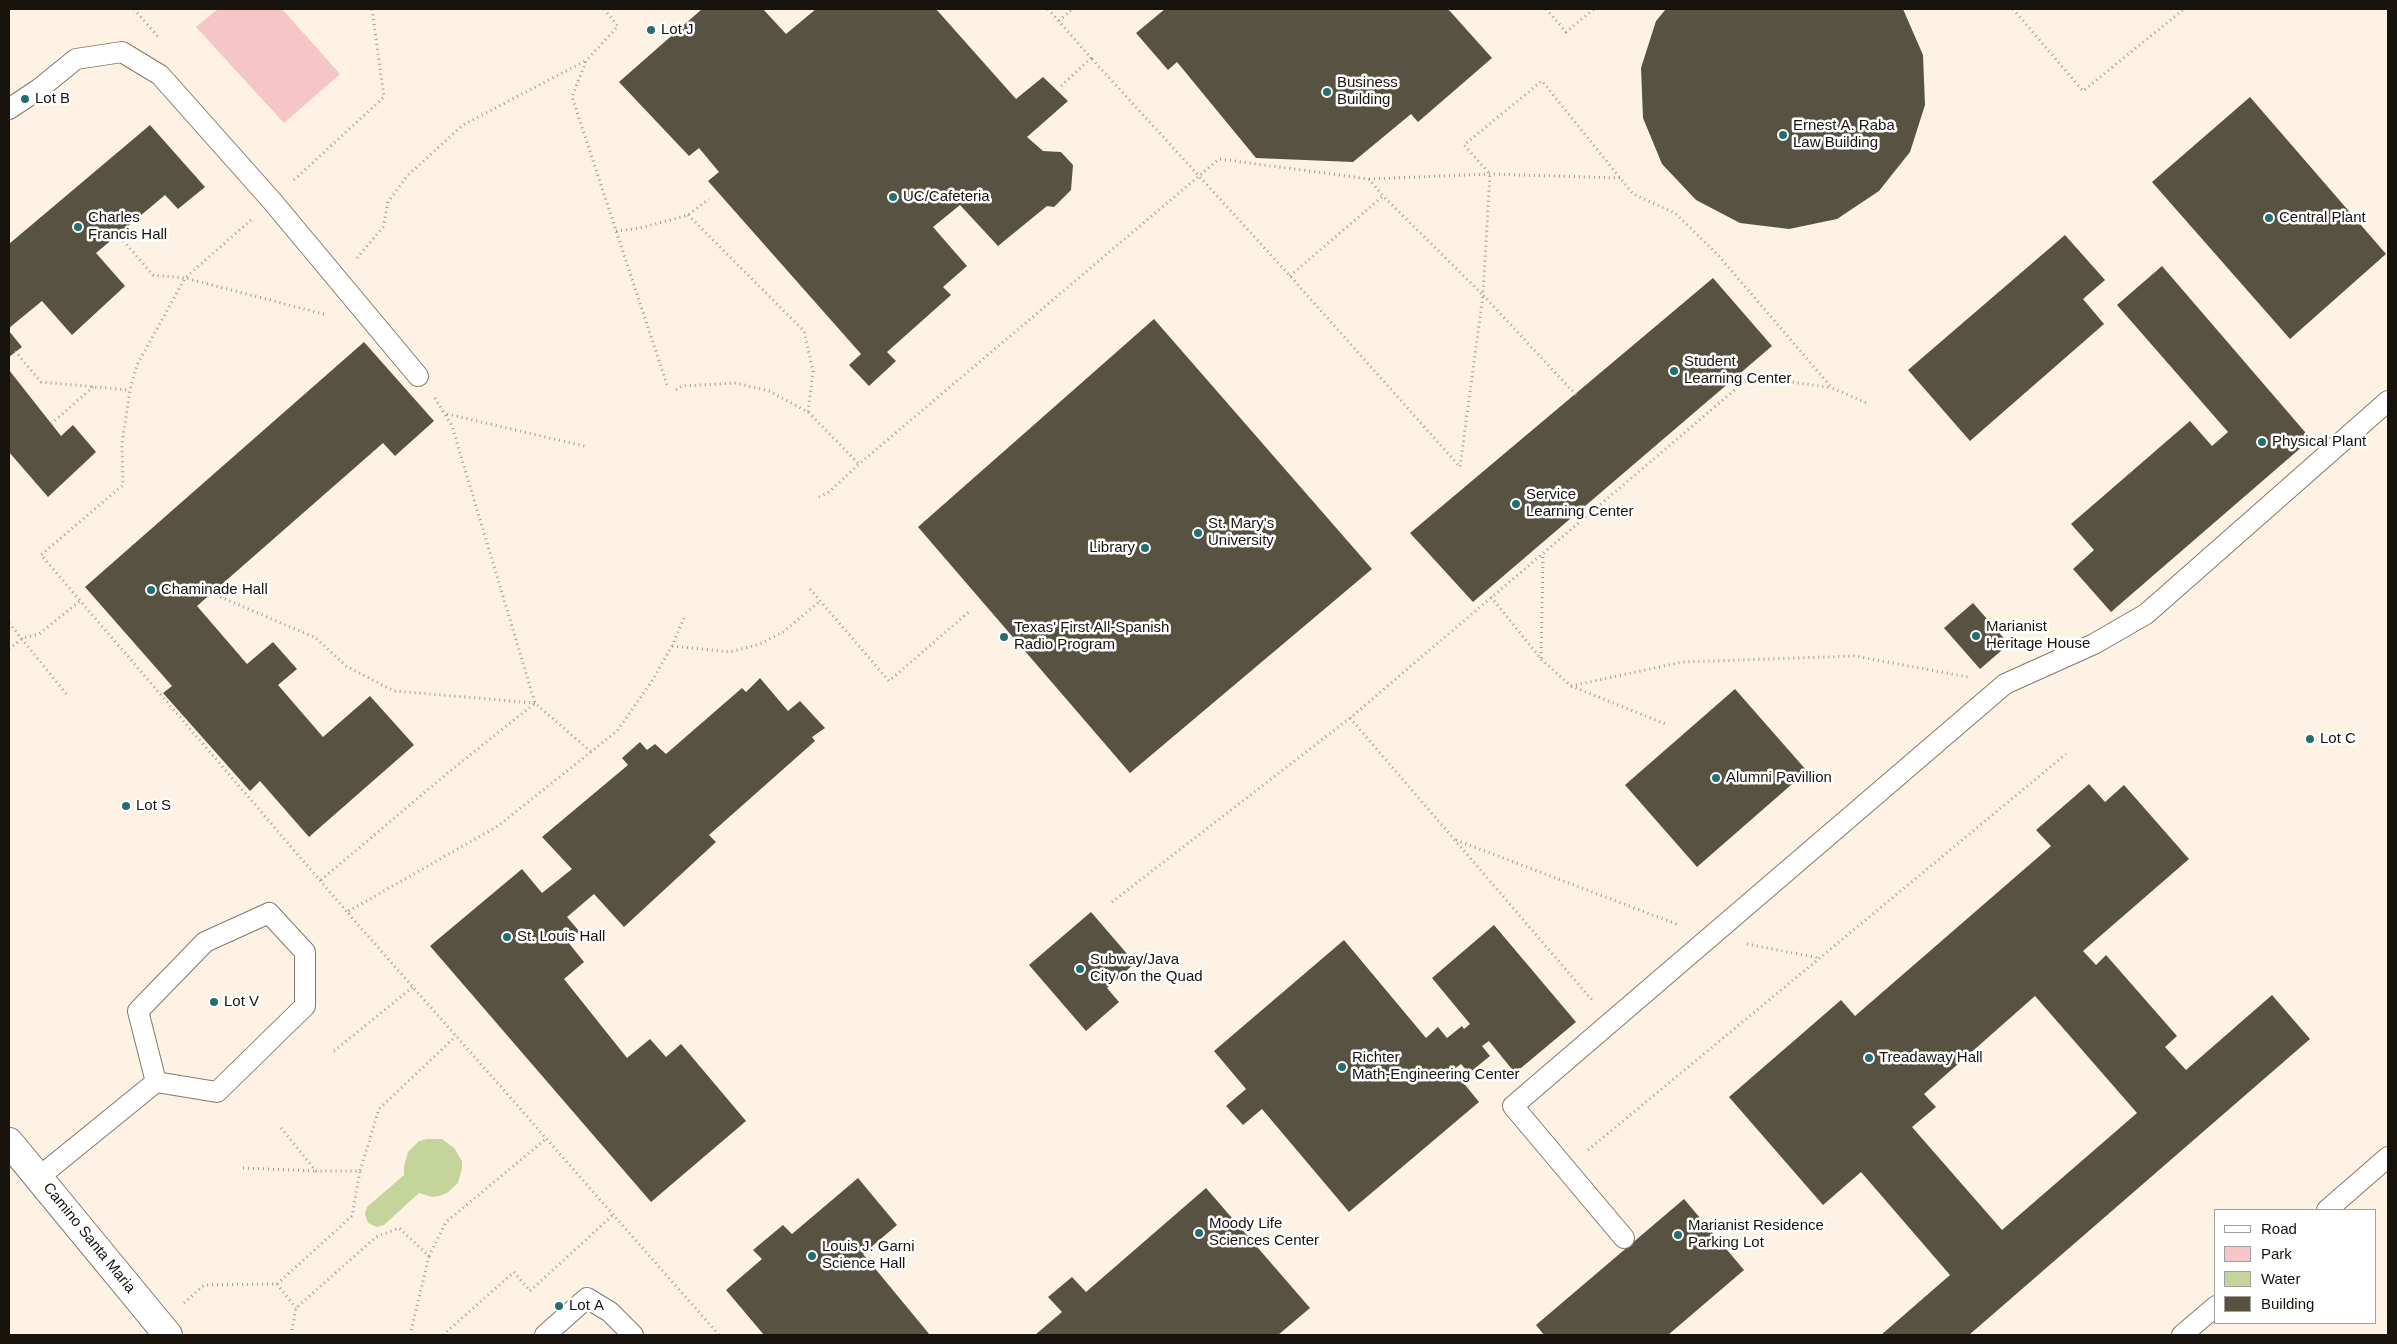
<!DOCTYPE html>
<style>
body{margin:0}
#map{position:relative;width:2397px;height:1344px;overflow:hidden;background:#fef2e5;font-family:Arial,sans-serif}
canvas{display:block}
.frame{position:absolute;inset:0;border:10px solid #17120c;pointer-events:none}
.legend{position:absolute;left:2214px;top:1209px;width:162px;height:115px;box-sizing:border-box;background:#fff;border:1px solid #a2a09e;margin:0;padding:6px 9px;list-style:none;font-size:15px;color:#17120c}
.legend li{display:flex;align-items:center;gap:10px;height:25px}
.legend b{width:25px;border:1px solid #a2a09e}
</style>
<div id="map">
<canvas width="2397" height="1344"></canvas>
<div class="frame"></div>
<ul class="legend">
<li><b style="height:6px;background:#fff"></b>Road</li>
<li><b style="height:14px;background:#f6c5c5"></b>Park</li>
<li><b style="height:14px;background:#c5d49a"></b>Water</li>
<li><b style="height:14px;background:#575241"></b>Building</li>
</ul>
</div>
<script>
const context = document.querySelector('canvas').getContext('2d');
context.lineJoin = 'round';
function paint(path, color) { context.fillStyle = color; context.fill(path, 'evenodd'); }
const poly = rows => new Path2D(rows.map(r => 'M' + r).join(''));
function stroke(path, color, width, dash) { context.strokeStyle = color; context.lineWidth = width; context.lineCap = dash ? 'butt' : 'round'; context.setLineDash(dash || []); context.stroke(path); }
function drawText(font, color, halo, rows, align = 'center') {
  context.font = font + ' Arial,sans-serif'; context.lineWidth = 5; context.setLineDash([]); context.textBaseline = 'middle'; context.strokeStyle = halo; context.fillStyle = color; for (const [text, x, y, turn = 0] of rows) {
    context.save(); context.translate(x, y); context.rotate((+turn || 0) * Math.PI / 180); context.textAlign = isNaN(turn) ? turn : align; if (halo) context.strokeText(text, 0, 0); context.fillText(text, 0, 0); context.restore();
  }
}
paint(poly([
 [218,9,282,9,340,74,284,123,196,27]
]), '#f6c5c5');
paint(poly([
 [427,1139,442,1139,454,1148,462,1161,462,1168,458,1183,447,1193,439,1196,432,1197,419,1193,384,1225,377,1227,368,1223,365,1214,367,1207,404,1175,404,1166,408,1152,419,1141]
]), '#c5d49a');
paint(poly([
 [702,9,763,9,786,34,816,9,936,9,1016,99,1043,77,1068,101,1027,137,1043,151,1061,152,1073,165,1071,190,1054,207,1047,206,998,246,960,205,933,227,967,266,943,287,951,295,887,352,896,361,869,386,849,365,861,354,708,181,719,172,699,148,689,156,619,82],
 [1165,9,1448,9,1492,58,1418,122,1411,114,1353,162,1256,158,1177,62,1168,70,1136,33],
 [1666,9,1903,9,1923,55,1925,105,1910,152,1879,191,1837,219,1789,229,1740,223,1696,200,1662,164,1643,118,1641,68,1656,21],
 [2250,97,2386,254,2290,339,2152,182],
 [150,125,205,187,178,209,165,195,96,253,125,286,72,335,42,301,9,328,9,244],
 [2065,235,2105,280,2083,299,2104,324,1970,441,1908,370],
 [2162,266,2311,439,2111,612,2073,569,2094,550,2071,524,2190,421,2212,446,2228,432,2117,305],
 [1713,278,1772,346,1473,602,1410,533],
 [1154,319,1372,569,1130,773,918,527],
 [9,331,22,347,9,357],
 [364,342,434,421,395,456,383,443,197,606,247,664,273,642,297,669,278,685,323,737,370,696,414,745,309,837,260,781,250,791,163,693,172,686,85,587],
 [9,370,61,436,73,425,96,452,48,497,9,452],
 [1973,603,2009,644,1980,669,1944,628],
 [760,678,788,711,800,701,825,728,812,737,815,741,709,835,716,842,624,927,594,894,567,917,579,931,568,942,584,962,564,979,627,1058,650,1039,666,1057,681,1044,746,1121,651,1202,430,946,522,869,542,893,572,869,542,837,628,765,622,758,640,742,647,750,655,744,666,754,742,688,746,692],
 [1735,689,1807,771,1697,867,1625,785],
 [2089,784,2105,802,2124,785,2189,859,2083,951,2096,965,2106,955,2177,1036,2165,1047,2186,1070,2272,995,2310,1039,1969,1335,1881,1335,1950,1275,1861,1172,1823,1205,1729,1097,1841,1000,1855,1016,2051,846,2036,830],
 [2035,996,2137,1113,2002,1230,1912,1127,1936,1107,1924,1094],
 [1091,912,1135,963,1107,988,1119,1002,1086,1031,1029,965],
 [1494,925,1576,1022,1515,1073,1489,1041,1482,1046,1490,1056,1469,1073,1461,1064,1453,1070,1479,1102,1349,1212,1262,1109,1243,1125,1226,1106,1246,1089,1214,1051,1344,940,1426,1038,1438,1027,1447,1038,1462,1026,1464,1029,1470,1024,1432,978],
 [858,1178,897,1225,863,1254,930,1335,764,1335,726,1290,762,1259,753,1250,783,1225,792,1234],
 [1206,1188,1310,1308,1278,1335,1035,1335,1062,1312,1048,1297,1072,1277,1086,1292],
 [1684,1199,1744,1270,1668,1335,1544,1335,1536,1325]
]), '#575241');
const service = poly([
 [9,109,39,89,76,59,122,52,160,75,272,201,418,376],
 [39,1177,156,1082,217,1092,305,1006,305,952,269,913,205,942,138,1011,156,1082],
 [2327,1210,2388,1157],
 [1624,1238,1513,1106,2005,684,2094,644,2146,614,2388,401],
 [545,1335,587,1298,610,1312,633,1335],
 [2182,1335,2216,1306]
]);
const tertiary = poly([
 [9,1142,168,1335]
]);
stroke(service, '#86786a', 22);
stroke(tertiary, '#86786a', 30);
stroke(poly([
 [134,9,158,37],
 [604,9,618,26,586,61,572,97,667,385],
 [1048,9,1091,58,1059,88],
 [1546,9,1566,32,1594,9],
 [2013,9,2083,91,2184,9],
 [1059,21,1072,9],
 [1369,179,1490,174,1620,178],
 [294,180,384,97,372,9],
 [688,215,804,331,813,371,808,412],
 [251,220,185,278,137,365,130,390,122,444,123,485,41,555,347,912],
 [616,231,640,228,688,215,709,199],
 [120,237,153,275,185,278,327,315],
 [357,258,383,227,388,202,407,176,463,125,585,61],
 [1290,276,1383,196],
 [15,351,41,382,130,390],
 [676,390,682,386,736,383,769,391,808,412,859,464],
 [1576,395,1483,295,1490,174,1464,145,1542,81,1633,194,1675,213,1718,255,1832,388,1869,404],
 [435,398,452,426,535,703,591,752],
 [447,414,588,447],
 [51,424,93,387],
 [819,497,829,492,859,464,1199,176,1219,159,1369,179,1383,196,1483,295,1460,467,1290,276,1199,176,1091,58],
 [810,589,889,681,971,610],
 [211,593,316,638,346,666,394,691,535,703],
 [1491,597,1541,659,1571,686,1668,725],
 [684,618,672,646,652,681,617,731,498,826,347,912,719,1335],
 [9,623,68,696],
 [672,646,730,652,760,644,783,632,820,601],
 [9,649,23,638,39,634,80,601],
 [1541,658,1543,554],
 [1571,686,1682,662,1855,656,1968,677],
 [1350,718,1592,1000],
 [1456,840,1679,925],
 [321,880,450,771,534,704],
 [1112,902,1350,718,1751,376,1832,388],
 [1747,944,1819,958],
 [334,1051,413,987],
 [281,1128,316,1171,360,1171,379,1109,456,1036],
 [1588,1150,2066,754],
 [243,1168,316,1171],
 [277,1284,296,1308],
 [184,1303,204,1285,277,1284,352,1216,360,1171],
 [291,1335,296,1308,376,1237,399,1228,429,1256,446,1222,547,1138],
 [410,1335,429,1256],
 [443,1335,514,1272,530,1291,614,1214]
]), '#a2998f', 3, [1, 4]);
stroke(service, '#fff', 20);
stroke(tertiary, '#fff', 28);
for (const [x, y, r, color] of [
 [651,30,5,"#236f70"],
 [1327,92,5,"#236f70"],
 [25,99,5,"#236f70"],
 [1783,135,5,"#236f70"],
 [893,197,5,"#236f70"],
 [2269,218,5,"#236f70"],
 [78,227,5,"#236f70"],
 [1674,371,5,"#236f70"],
 [2262,442,5,"#236f70"],
 [1516,504,5,"#236f70"],
 [1198,533,5,"#236f70"],
 [1145,548,5,"#236f70"],
 [151,590,5,"#236f70"],
 [1976,636,5,"#236f70"],
 [1004,637,5,"#236f70"],
 [2310,739,5,"#236f70"],
 [1716,778,5,"#236f70"],
 [126,806,5,"#236f70"],
 [507,937,5,"#236f70"],
 [1080,969,5,"#236f70"],
 [214,1002,5,"#236f70"],
 [1869,1058,5,"#236f70"],
 [1342,1067,5,"#236f70"],
 [1199,1233,5,"#236f70"],
 [1678,1235,5,"#236f70"],
 [812,1256,5,"#236f70"],
 [559,1306,5,"#236f70"]
]) { const dot = new Path2D(); dot.arc(x, y, r, 0, 2 * Math.PI); context.fillStyle = color; context.fill(dot); stroke(dot, '#fff', 2); }
drawText('15px', '#17120c', '#fff', [
 ["Lot J",661,30],
 ["Business",1337,83],
 ["Building",1337,100],
 ["Lot B",35,99],
 ["Ernest A. Raba",1793,126],
 ["Law Building",1793,143],
 ["UC/Cafeteria",903,197],
 ["Charles",88,218],
 ["Francis Hall",88,235],
 ["Central Plant",2279,218],
 ["Student",1684,362],
 ["Learning Center",1684,379],
 ["Physical Plant",2272,442],
 ["Service",1526,495],
 ["Learning Center",1526,512],
 ["St. Mary's",1208,524],
 ["University",1208,541],
 ["Library",1135,548,"right"],
 ["Chaminade Hall",161,590],
 ["Marianist",1986,627],
 ["Heritage House",1986,644],
 ["Texas' First All-Spanish",1014,628],
 ["Radio Program",1014,645],
 ["Lot C",2320,739],
 ["Alumni Pavillion",1726,778],
 ["Lot S",136,806],
 ["St. Louis Hall",517,937],
 ["Subway/Java",1090,960],
 ["City on the Quad",1090,977],
 ["Lot V",224,1002],
 ["Richter",1352,1058],
 ["Math-Engineering Center",1352,1075],
 ["Treadaway Hall",1879,1058],
 ["Moody Life",1209,1224],
 ["Sciences Center",1209,1241],
 ["Marianist Residence",1688,1226],
 ["Parking Lot",1688,1243],
 ["Louis J. Garni",822,1247],
 ["Science Hall",822,1264],
 ["Lot A",569,1306]
], 'left');
drawText('15px', '#17120c', '#fff', [
 ["Camino Santa Maria",89,1238,51]
]);
</script>
